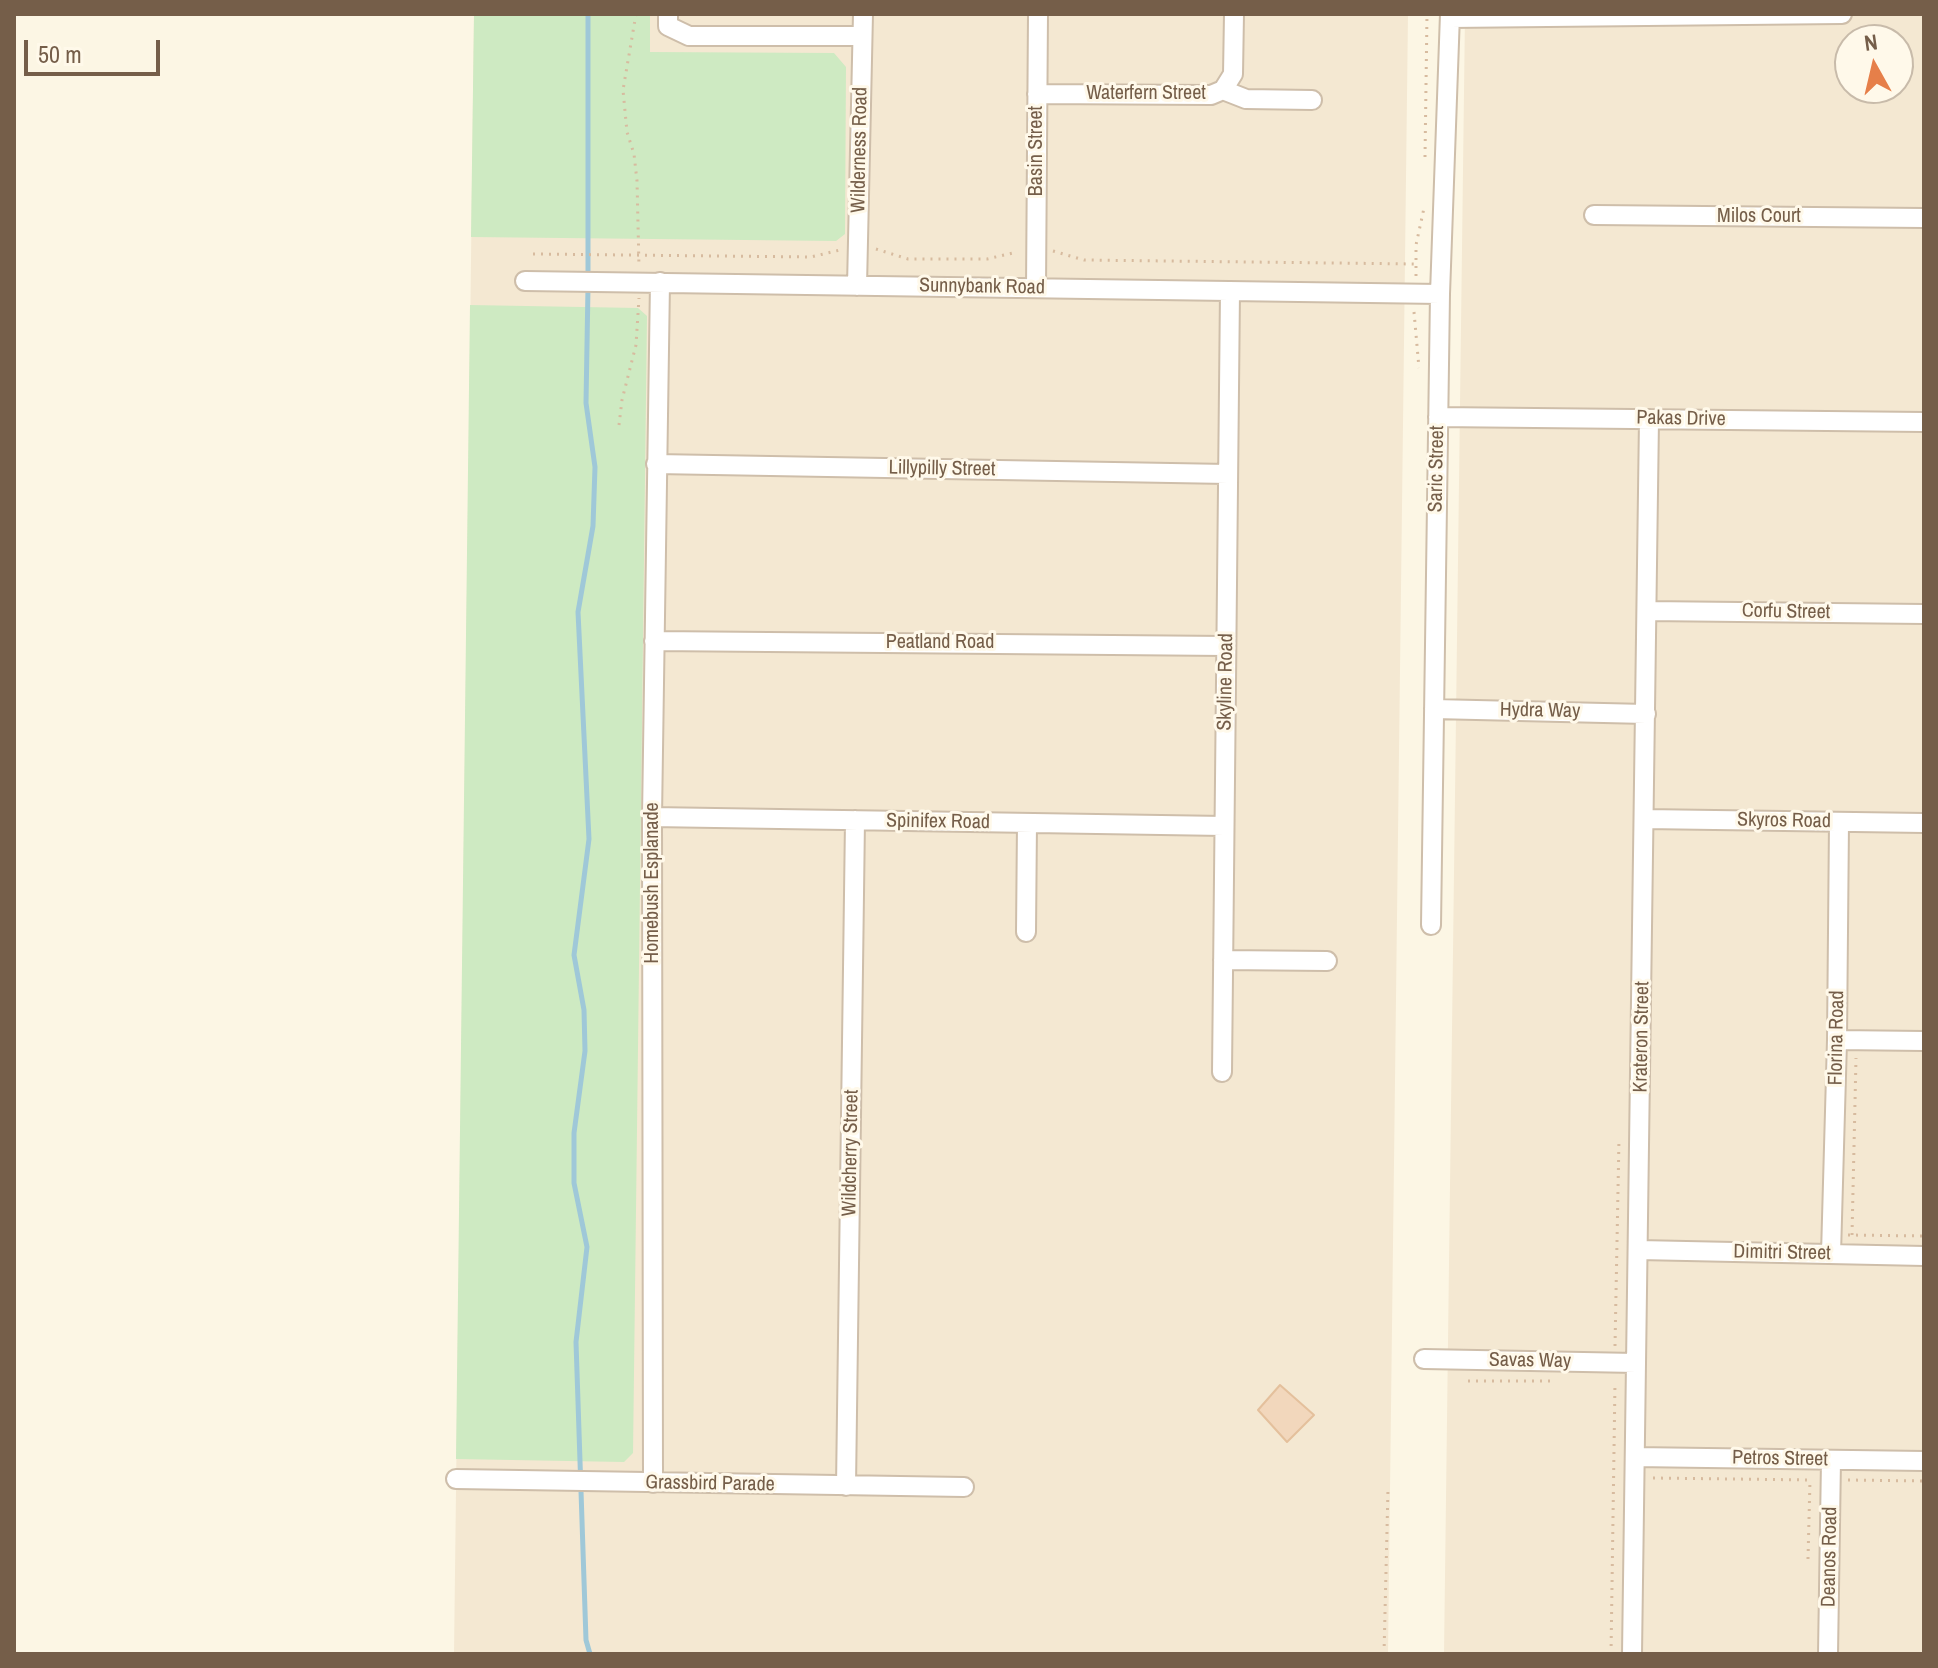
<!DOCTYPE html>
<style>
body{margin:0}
#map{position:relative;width:1938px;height:1668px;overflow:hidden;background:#fcf6e4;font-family:"Archivo Narrow",sans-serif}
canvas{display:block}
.frame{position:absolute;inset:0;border:16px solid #755e49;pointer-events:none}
.north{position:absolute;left:1834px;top:24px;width:80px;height:80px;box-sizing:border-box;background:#fff9ea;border:2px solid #c8bbaa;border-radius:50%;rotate:352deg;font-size:22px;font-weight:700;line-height:32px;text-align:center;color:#755e49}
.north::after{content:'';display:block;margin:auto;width:28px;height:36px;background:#e67f49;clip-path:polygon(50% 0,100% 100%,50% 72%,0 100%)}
.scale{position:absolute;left:24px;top:40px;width:136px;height:36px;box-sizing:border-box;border:4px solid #755e49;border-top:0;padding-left:10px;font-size:24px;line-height:28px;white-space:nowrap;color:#755e49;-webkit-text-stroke:6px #fff9ea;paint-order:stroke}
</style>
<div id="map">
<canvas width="1938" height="1668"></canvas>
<div class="frame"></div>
<div class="north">N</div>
<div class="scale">50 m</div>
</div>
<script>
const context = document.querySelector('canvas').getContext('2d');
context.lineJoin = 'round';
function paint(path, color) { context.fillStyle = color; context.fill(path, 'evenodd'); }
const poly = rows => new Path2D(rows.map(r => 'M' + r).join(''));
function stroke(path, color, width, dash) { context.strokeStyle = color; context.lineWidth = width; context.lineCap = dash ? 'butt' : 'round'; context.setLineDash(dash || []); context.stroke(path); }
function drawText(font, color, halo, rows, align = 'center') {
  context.font = font + ' "Archivo Narrow",sans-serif'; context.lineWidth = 6; context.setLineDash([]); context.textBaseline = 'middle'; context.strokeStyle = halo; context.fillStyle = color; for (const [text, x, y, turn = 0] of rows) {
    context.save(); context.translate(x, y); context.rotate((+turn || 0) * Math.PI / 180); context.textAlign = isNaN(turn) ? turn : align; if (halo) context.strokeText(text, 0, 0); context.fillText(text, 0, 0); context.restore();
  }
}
paint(poly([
 [474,14,1408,14,1388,1654,454,1654],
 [1465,14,1924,14,1924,1654,1444,1654],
 [1850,40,1898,40,1898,88,1850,88]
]), '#f4e8d2');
paint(poly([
 [474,14,650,14,650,52,834,53,846,67,845,234,836,241,471,237],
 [470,305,638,308,647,316,633,1453,624,1462,456,1459]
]), '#ceeac2');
stroke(poly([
 [588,277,588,14],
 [588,287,586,403,595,467,593,526,578,612,589,839,574,955,584,1010,585,1051,574,1133,574,1183,587,1247,576,1342,586,1640,590,1654]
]), '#9fc8d8', 5);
const building = poly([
 [1280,1385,1314,1415,1287,1442,1258,1410,1280,1385]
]);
paint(building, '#f2d7bc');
stroke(building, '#e4c09c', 2);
const minor = poly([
 [668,14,668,26,689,36,862,36],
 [1450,18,1842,14],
 [1223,90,1246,99,1312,100],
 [1037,94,1211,95,1223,90,1233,74,1234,14],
 [1594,215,1924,218],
 [525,281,1440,294],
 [857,286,863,14],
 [1036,288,1038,14],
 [1438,417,1924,422],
 [656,464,1228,474],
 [1647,611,1924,614],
 [654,641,1226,646],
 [1434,709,1646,714],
 [652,817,1224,826],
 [1645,819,1924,823],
 [1431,925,1440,294,1450,14],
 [1026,932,1027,823],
 [1223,960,1327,961],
 [1837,1040,1924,1041],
 [1222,1072,1230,291],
 [1639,1250,1924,1256],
 [1831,1254,1837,1040,1839,822],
 [1424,1359,1636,1363],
 [1635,1457,1924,1461],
 [456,1479,964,1487],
 [653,1483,652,817,660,282],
 [846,1486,855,820],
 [1632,1654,1649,419],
 [1828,1654,1831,1460]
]);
stroke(minor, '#cebeaa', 22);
stroke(poly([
 [636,14,623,90,627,132,634,154,637,181,639,267],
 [1425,157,1427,14],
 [876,249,908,259,987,259,1017,252],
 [1053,251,1084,260,1416,264],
 [533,254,811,257,840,250],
 [1416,276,1416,245,1424,208],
 [1414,312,1419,368],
 [619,425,622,400,636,345,639,298],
 [1848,1235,1924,1236],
 [1852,1235,1856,1058],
 [1615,1346,1619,1138],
 [1468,1381,1551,1381],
 [1653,1478,1812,1480],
 [1848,1480,1924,1481],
 [1808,1559,1810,1480],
 [1384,1654,1388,1489],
 [1611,1654,1615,1382]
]), '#d7bb9f', 3, [2, 6]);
stroke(minor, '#fff', 18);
drawText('20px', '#755e49', '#fff9ea', [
 ["Waterfern Street",1146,94],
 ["Wilderness Road",860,150,-89],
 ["Basin Street",1037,151,-90],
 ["Milos Court",1759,217],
 ["Sunnybank Road",982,287,1],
 ["Pakas Drive",1681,419,1],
 ["Lillypilly Street",942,469,1],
 ["Saric Street",1437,469,-89],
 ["Corfu Street",1786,612,1],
 ["Peatland Road",940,643],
 ["Skyline Road",1226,682,-89],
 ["Hydra Way",1540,711,1],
 ["Skyros Road",1784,821,1],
 ["Spinifex Road",938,822,1],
 ["Homebush Esplanade",653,883,-90],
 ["Krateron Street",1642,1037,-89],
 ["Florina Road",1837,1038,-89],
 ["Wildcherry Street",851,1153,-89],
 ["Dimitri Street",1782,1253,1],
 ["Savas Way",1530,1361,1],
 ["Petros Street",1780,1459,1],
 ["Grassbird Parade",710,1484,1],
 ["Deanos Road",1830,1557,-89]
]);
</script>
